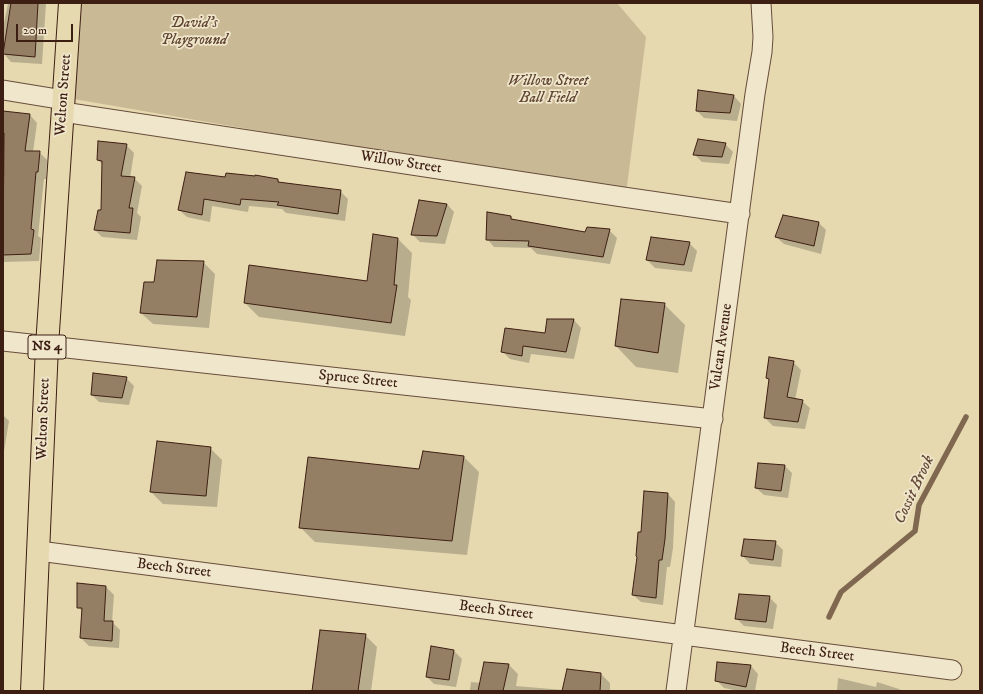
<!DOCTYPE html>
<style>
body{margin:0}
#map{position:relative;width:983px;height:694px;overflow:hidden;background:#e6d9b0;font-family:"IM FELL DW Pica",serif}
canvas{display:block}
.frame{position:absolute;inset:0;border:4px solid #3d1e12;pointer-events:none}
.scale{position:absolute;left:16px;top:24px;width:57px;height:18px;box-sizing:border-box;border:2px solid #3d1e12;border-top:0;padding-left:5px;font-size:12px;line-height:14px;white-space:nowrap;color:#3d1e12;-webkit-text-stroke:3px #efe6cc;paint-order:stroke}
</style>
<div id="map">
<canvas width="983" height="694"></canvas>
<div class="frame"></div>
<div class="scale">20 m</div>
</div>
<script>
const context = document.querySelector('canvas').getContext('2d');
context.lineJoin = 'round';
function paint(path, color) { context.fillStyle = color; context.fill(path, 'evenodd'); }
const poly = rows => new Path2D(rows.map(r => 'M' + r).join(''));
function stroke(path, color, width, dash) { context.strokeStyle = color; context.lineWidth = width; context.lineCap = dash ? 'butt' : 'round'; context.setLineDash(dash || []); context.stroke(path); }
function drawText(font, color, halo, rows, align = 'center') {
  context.font = font + ' "IM FELL DW Pica",serif'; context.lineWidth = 3.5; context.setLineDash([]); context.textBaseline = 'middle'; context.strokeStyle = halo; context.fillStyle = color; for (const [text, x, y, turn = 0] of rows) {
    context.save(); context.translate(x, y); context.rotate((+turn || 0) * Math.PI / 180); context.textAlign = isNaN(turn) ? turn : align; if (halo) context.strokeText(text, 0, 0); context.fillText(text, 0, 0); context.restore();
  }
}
paint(poly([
 [68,3,617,3,646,37,626,194,62,97]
]), '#c9b995');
paint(poly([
 [8,3,46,3,42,64,11,62,4,54,3,28],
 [734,96,741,104,737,121,704,118,697,111],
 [3,112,30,115,37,123,33,152,39,152,47,160,46,179,44,179,38,236,41,238,39,261,3,262,3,192,5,192,5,140,3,140],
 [725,144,733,152,729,164,702,162,695,155],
 [126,145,134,153,130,178,134,178,142,186,137,213,141,217,137,240,102,237,95,230,102,210,103,165,98,160],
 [255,177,278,180,282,184,340,191,348,199,345,221,286,213,282,209,249,206,248,212,212,206,210,222,187,217,179,210,226,178],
 [447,204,454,212,445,244,420,242,412,234],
 [511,217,515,221,586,233,609,230,617,238,610,264,537,254,531,248,494,247,487,239],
 [819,223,826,230,821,254,784,244,776,237],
 [398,239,412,253,408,297,411,300,405,336,259,317,245,303,368,282],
 [689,243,697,251,692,272,655,268,647,260],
 [203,262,215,274,209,328,153,324,141,313],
 [664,304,685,325,678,373,636,367,616,346],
 [548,320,574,320,581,328,574,359,531,354,529,363,510,359,502,351,545,335],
 [793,362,801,370,795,400,802,401,810,408,805,429,773,426,765,418,770,381,767,378],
 [126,378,134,386,129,405,99,402,92,395],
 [3,415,9,421,3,457],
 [210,448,222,460,217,507,163,504,151,492],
 [464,457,479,472,467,555,315,542,300,527],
 [785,466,792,473,788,498,764,495,756,488],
 [668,494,675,502,673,548,670,567,667,567,663,605,641,602,633,595,642,534],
 [775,542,783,550,781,567,750,564,743,556],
 [106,587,114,595,112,622,120,630,119,648,89,646,81,638,83,612,78,607],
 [769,597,777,605,773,629,744,626,736,618],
 [365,635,377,647,371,691,313,691],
 [432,648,454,651,462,659,456,687,434,684,427,677],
 [509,665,518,674,516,686,563,690,601,674,610,683,610,691,471,691,470,690,471,682,481,683],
 [751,666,758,674,755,691,739,691,724,688,716,680],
 [838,678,876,687,877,682,899,689,902,691,837,691]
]), '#0003');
stroke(poly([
 [829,617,841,592,915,531,919,505,966,417]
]), '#806850', 5.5);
const building = poly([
 [11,3,38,3,35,57,3,54,11,3],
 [698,90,734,95,730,113,696,111,698,90],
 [3,111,30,114,25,151,40,151,38,172,36,172,31,229,34,230,31,254,3,255,4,133,3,133,3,111],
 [698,139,726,143,722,157,693,155,698,139],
 [98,141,127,144,121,176,135,177,129,208,133,208,130,233,94,230,98,210,101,210,102,161,97,160,98,141],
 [186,172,225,177,226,173,255,176,255,175,278,179,278,182,341,190,338,214,277,205,279,202,241,199,240,205,204,199,202,215,178,210,186,172],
 [419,200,447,204,437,236,411,235,419,200],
 [487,212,511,216,511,219,585,232,587,227,610,229,603,257,528,246,529,241,486,240,487,212],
 [783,215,819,222,814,246,775,237,783,215],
 [373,234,398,238,394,285,397,285,391,323,244,303,249,265,367,281,373,234],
 [651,237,690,242,684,265,646,260,651,237],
 [157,260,204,261,197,317,140,313,144,282,154,282,157,260],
 [621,299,665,303,658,353,615,346,621,299],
 [547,319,574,319,566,352,523,346,522,356,501,352,505,328,545,333,547,319],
 [769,357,794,361,787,397,803,400,798,422,764,418,769,379,766,378,769,357],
 [93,373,127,377,122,398,91,395,93,373],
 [157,441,211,447,206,496,150,492,157,441],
 [423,451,464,456,452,541,299,528,308,457,419,469,423,451],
 [758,463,785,465,781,491,755,488,758,463],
 [644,491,668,493,665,539,662,560,659,560,656,598,632,595,637,557,636,556,638,532,641,532,644,491],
 [744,539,776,541,773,560,741,556,744,539],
 [77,583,106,586,104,621,113,621,112,641,80,638,82,608,77,608,77,583],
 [739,594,770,596,766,622,735,619,739,594],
 [320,630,366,634,358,691,312,691,320,630],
 [431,646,454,650,449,680,426,677,431,646],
 [484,662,509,664,503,691,478,691,484,662],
 [717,662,751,665,746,687,715,681,717,662],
 [567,669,601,673,600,691,562,691,567,669]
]);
paint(building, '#957f64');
stroke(building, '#3d1e12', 1);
const minor = poly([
 [3,90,64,100],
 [63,112,623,197,740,214],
 [3,341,713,419],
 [39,551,952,670],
 [676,691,755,94,762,52,763,37,761,3]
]);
const primary = poly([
 [32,691,47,346,70,3]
]);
stroke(minor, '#674d3a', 21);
stroke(primary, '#3d1e12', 24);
stroke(minor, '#efe6cc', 19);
stroke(primary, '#e6d9b0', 22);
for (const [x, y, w] of [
 [47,347,38]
]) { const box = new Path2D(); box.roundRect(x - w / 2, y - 12, w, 24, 3); context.fillStyle = '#efe6cc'; context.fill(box); stroke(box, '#3d1e12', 1); }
drawText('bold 14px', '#3d1e12', null, [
 ["NS 4",47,347]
]);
drawText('italic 15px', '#604533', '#efe6cc', [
 ["David's",194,24],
 ["Playground",194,41],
 ["Willow Street",548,82],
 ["Ball Field",548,99]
]);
drawText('15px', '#3d1e12', '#efe6cc', [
 ["Welton Street",64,95,-86],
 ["Willow Street",401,163,9],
 ["Vulcan Avenue",722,347,-82],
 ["Spruce Street",358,380,6],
 ["Welton Street",44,419,-88],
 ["Beech Street",174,569,7],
 ["Beech Street",496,611,7],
 ["Beech Street",817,653,7]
]);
drawText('italic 16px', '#644936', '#efe6cc', [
 ["Cossit Brook",915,490,-65]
]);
</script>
